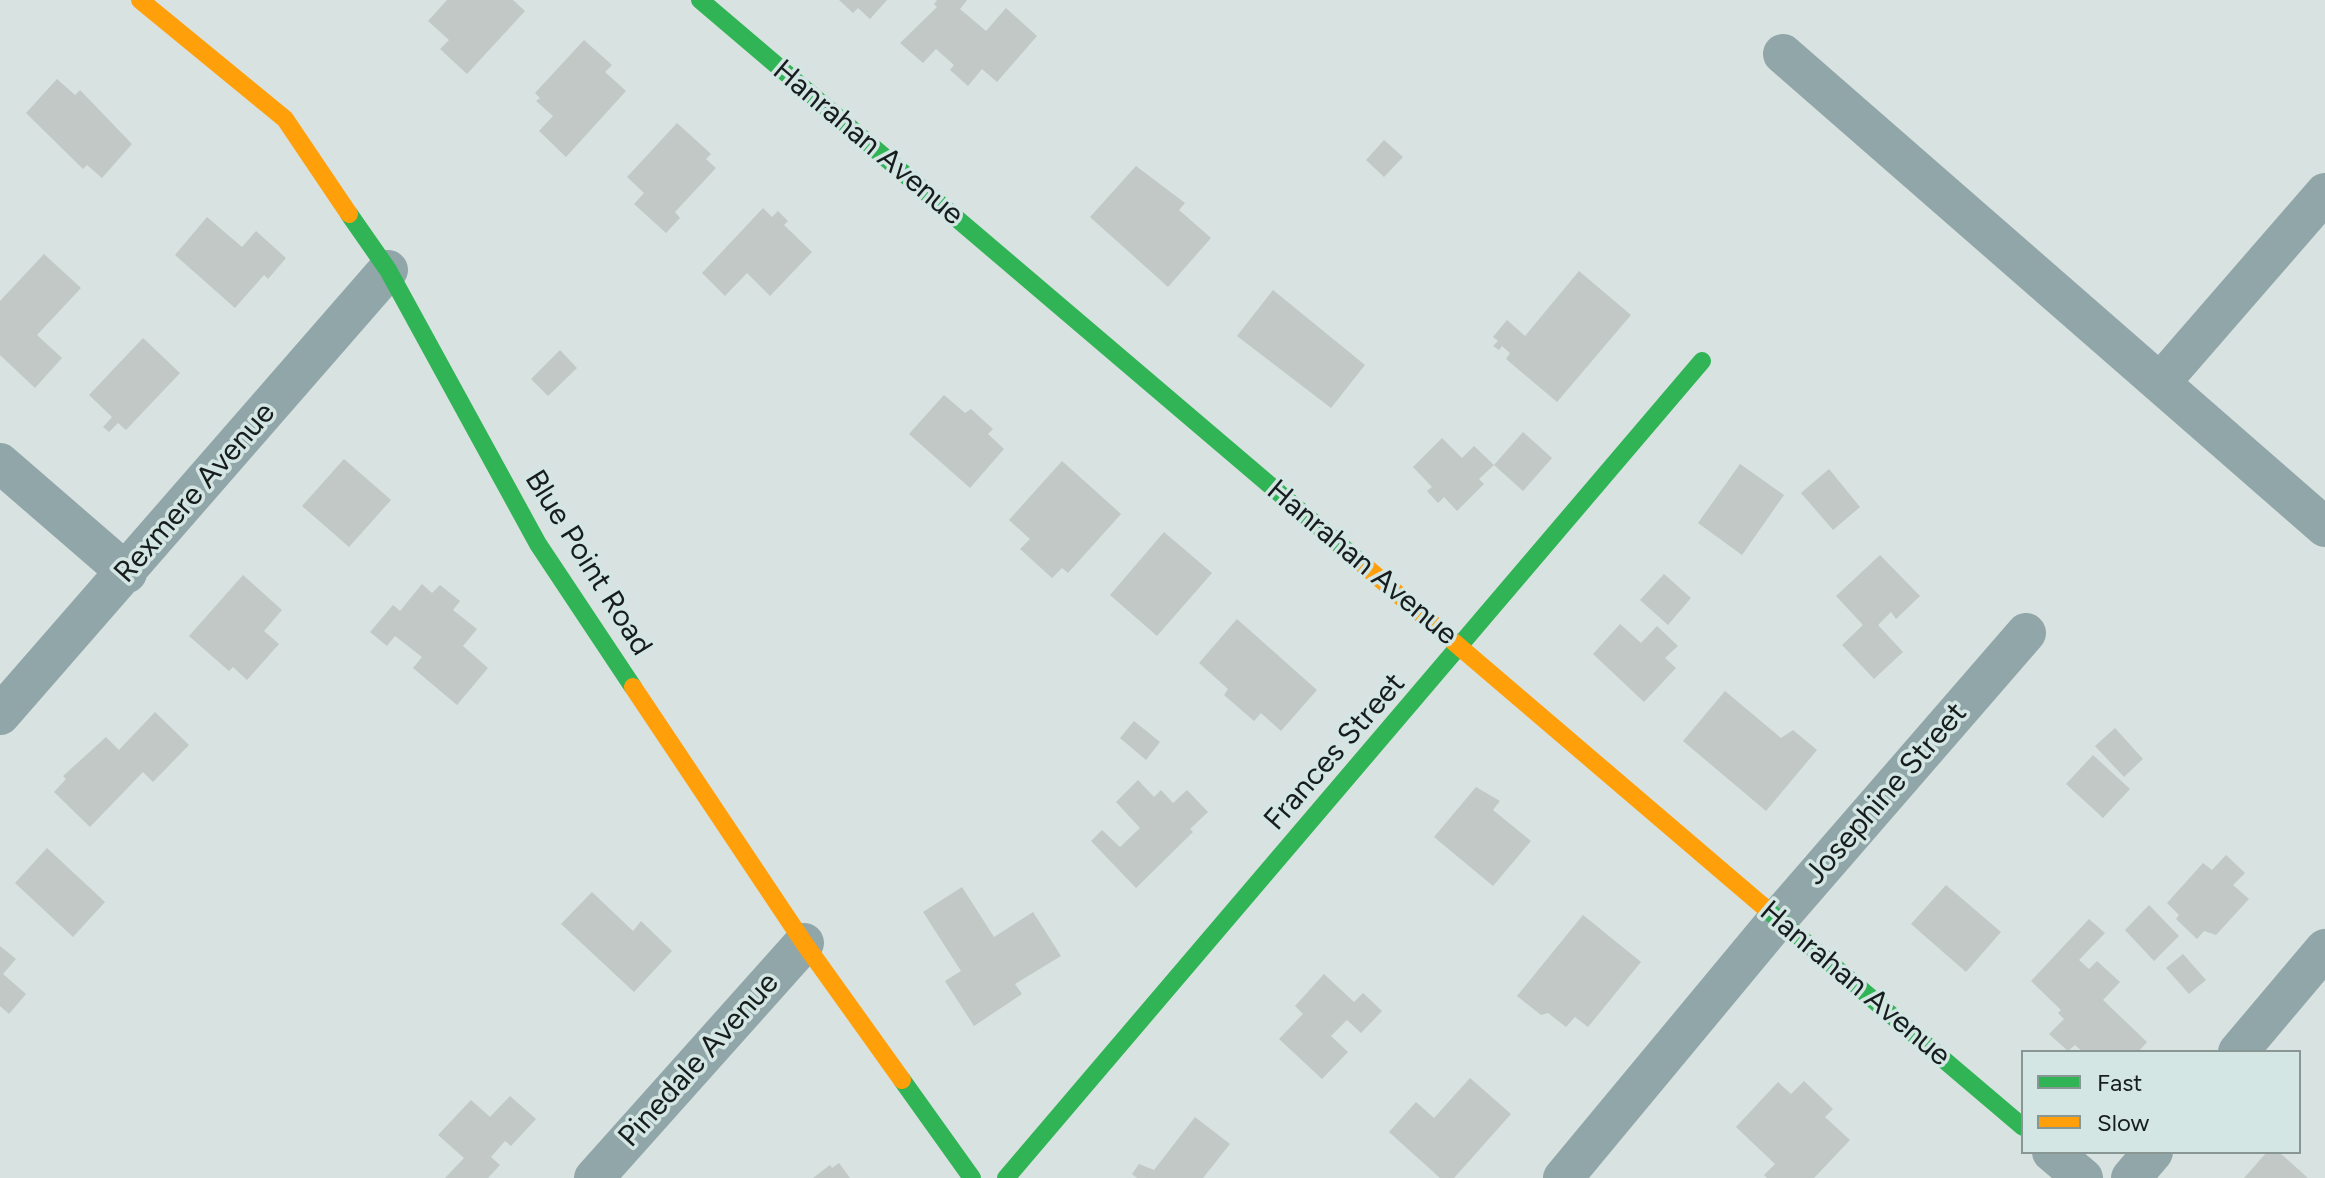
<!DOCTYPE html>
<style>
body{margin:0}
#map{position:relative;width:2325px;height:1178px;overflow:hidden;background:#d8e2e0;font-family:Figtree,sans-serif}
canvas{display:block}
.legend{position:absolute;left:2021px;top:1050px;width:280px;height:104px;box-sizing:border-box;background:#d4e6e3;border:2px solid #889694;margin:0;padding:10px 14px;list-style:none;font-size:24px;color:#171d1d}
.legend li{display:flex;align-items:center;gap:16px;height:40px}
.legend b{width:40px;border:2px solid #889694}
</style>
<div id="map">
<canvas width="2325" height="1178"></canvas>
<ul class="legend">
<li><b style="height:10px;background:#30b455"></b>Fast</li>
<li><b style="height:10px;background:#ff9f0a"></b>Slow</li>
</ul>
</div>
<script>
const context = document.querySelector('canvas').getContext('2d');
context.lineJoin = 'round';
function paint(path, color) { context.fillStyle = color; context.fill(path, 'evenodd'); }
const poly = rows => new Path2D(rows.map(r => 'M' + r).join(''));
function stroke(path, color, width, dash) { context.strokeStyle = color; context.lineWidth = width; context.lineCap = dash ? 'butt' : 'round'; context.setLineDash(dash || []); context.stroke(path); }
function drawText(font, color, halo, rows, align = 'center') {
  context.font = font + ' Figtree,sans-serif'; context.lineWidth = 7; context.setLineDash([]); context.textBaseline = 'middle'; context.strokeStyle = halo; context.fillStyle = color; for (const [text, x, y, turn = 0] of rows) {
    context.save(); context.translate(x, y); context.rotate((+turn || 0) * Math.PI / 180); context.textAlign = isNaN(turn) ? turn : align; if (halo) context.strokeText(text, 0, 0); context.fillText(text, 0, 0); context.restore();
  }
}
paint(poly([
 [447,0,513,0,525,11,467,74,440,49,449,40,428,21],
 [839,0,887,0,870,19,858,8,853,13],
 [937,0,967,0,960,9,986,31,1006,8,1037,36,997,82,982,69,968,86,950,70,954,65,936,49,923,63,900,43,937,7,934,4],
 [584,40,612,65,605,72,626,91,566,157,539,131,553,116,536,101,540,98,535,93],
 [57,79,75,95,80,90,132,144,102,178,87,165,83,169,26,113],
 [677,123,711,154,706,159,716,168,675,212,680,218,666,233,634,204,644,193,627,177],
 [1384,140,1403,157,1384,177,1366,160],
 [1136,166,1185,203,1179,210,1211,238,1168,287,1090,217],
 [763,208,772,217,778,211,788,221,784,225,812,252,770,296,747,273,725,296,702,273],
 [207,217,242,247,256,231,286,258,268,279,264,275,235,308,175,255],
 [44,254,81,288,37,335,62,358,35,388,0,355,0,301],
 [1579,271,1631,315,1557,402,1506,359,1510,353,1502,346,1499,350,1493,346,1498,341,1493,337,1507,320,1525,336],
 [1273,290,1365,365,1331,408,1237,336],
 [143,338,180,373,126,430,118,423,109,432,103,427,112,417,89,395],
 [560,350,577,368,548,396,531,379],
 [944,395,965,413,971,409,993,429,988,434,1004,449,970,488,909,434],
 [1523,432,1552,458,1523,491,1494,465],
 [1442,438,1462,458,1474,446,1494,465,1479,479,1484,484,1457,511,1444,497,1438,503,1427,491,1432,487,1413,467],
 [344,459,391,500,349,547,302,506],
 [1062,461,1121,514,1068,573,1062,568,1052,578,1020,549,1030,539,1009,520],
 [1740,464,1784,495,1742,555,1698,523],
 [1829,469,1860,507,1833,530,1801,493],
 [1164,532,1212,573,1157,636,1110,595],
 [1880,555,1920,596,1896,619,1891,612,1878,625,1903,652,1874,679,1842,645,1863,625,1836,596],
 [1664,574,1691,598,1668,625,1640,600],
 [243,575,282,610,264,631,279,644,247,680,233,667,229,671,189,636],
 [422,584,432,593,440,585,460,601,453,610,477,629,463,646,488,668,457,705,413,668,422,657,395,636,387,646,370,632,393,605,400,611],
 [1237,619,1317,690,1281,731,1261,713,1254,721,1224,695,1228,689,1199,663],
 [1620,624,1641,643,1657,626,1678,646,1665,658,1676,668,1644,702,1593,654],
 [1725,691,1781,738,1793,730,1817,750,1766,811,1683,741],
 [155,712,189,745,153,782,143,772,90,827,54,792,66,779,63,776,106,737,119,750],
 [1134,721,1160,742,1146,760,1120,738],
 [2115,728,2143,759,2124,777,2095,746],
 [2093,755,2130,789,2103,818,2066,784],
 [1138,780,1154,797,1161,790,1173,803,1187,790,1208,812,1190,829,1193,832,1136,888,1091,841,1102,830,1120,847,1140,828,1116,802],
 [1476,787,1500,801,1493,810,1531,841,1493,886,1434,837],
 [47,848,105,902,73,937,15,883],
 [2226,855,2245,873,2233,885,2249,899,2216,935,2204,931,2197,939,2176,919,2179,915,2167,903,2203,863,2212,870],
 [1946,885,2001,932,1966,972,1911,924],
 [962,887,994,937,1033,912,1061,956,1015,984,1022,994,974,1026,945,981,961,971,923,912],
 [592,892,633,931,641,921,672,951,634,992,561,924],
 [2149,905,2179,936,2154,961,2125,930],
 [1583,915,1641,962,1588,1027,1575,1017,1566,1027,1548,1013,1541,1015,1517,996],
 [2089,919,2105,933,2079,960,2089,969,2097,961,2120,982,2103,1000,2147,1042,2138,1052,2083,1052,2075,1045,2068,1051,2049,1034,2064,1019,2058,1013,2061,1010,2031,981],
 [0,946,16,959,3,974,26,994,9,1014,0,1006],
 [2183,954,2206,980,2189,994,2166,968],
 [1324,974,1354,1002,1363,993,1382,1011,1361,1033,1347,1020,1331,1036,1348,1052,1322,1079,1279,1039,1303,1014,1295,1006],
 [1470,1078,1511,1114,1454,1178,1440,1178,1389,1132,1416,1102,1434,1118],
 [1804,1081,1833,1109,1825,1117,1850,1140,1814,1178,1767,1178,1764,1175,1775,1164,1736,1127,1778,1082,1791,1094],
 [510,1096,536,1119,511,1146,505,1141,491,1157,500,1165,488,1178,445,1178,464,1158,438,1135,471,1100,490,1117],
 [1195,1117,1230,1144,1203,1178,1137,1178,1132,1174,1139,1164,1154,1170],
 [2267,1152,2279,1152,2308,1178,2244,1178],
 [839,1163,850,1178,813,1178,830,1165,832,1168]
]), '#c1c8c6');
stroke(poly([
 [1783,54,2160,383],
 [2325,193,2160,383,2325,527],
 [0,463,127,573],
 [0,715,388,270],
 [2238,1052,2325,949],
 [2052,1152,2083,1178],
 [594,1178,804,943],
 [1563,1178,1778,919,2026,633],
 [2131,1178,2153,1152]
]), '#91a6a9', 40);
stroke(poly([
 [700,0,1366,567],
 [349,214,388,270,538,544,633,687],
 [1764,907,2023,1127],
 [902,1080,972,1178],
 [1006,1178,1702,361]
]), '#30b455', 18);
stroke(poly([
 [140,0,285,119,349,214],
 [1366,567,1764,907],
 [633,687,804,943,902,1080]
]), '#ff9f0a', 18);
drawText('30px', '#171d1d', '#d4e6e3', [
 ["Hanrahan Avenue",868,143,40],
 ["Rexmere Avenue",195,493,-49],
 ["Blue Point Road",588,563,58],
 ["Hanrahan Avenue",1362,563,40],
 ["Frances Street",1335,752,-49],
 ["Josephine Street",1886,794,-49],
 ["Hanrahan Avenue",1855,984,40],
 ["Pinedale Avenue",699,1060,-48]
]);
</script>
